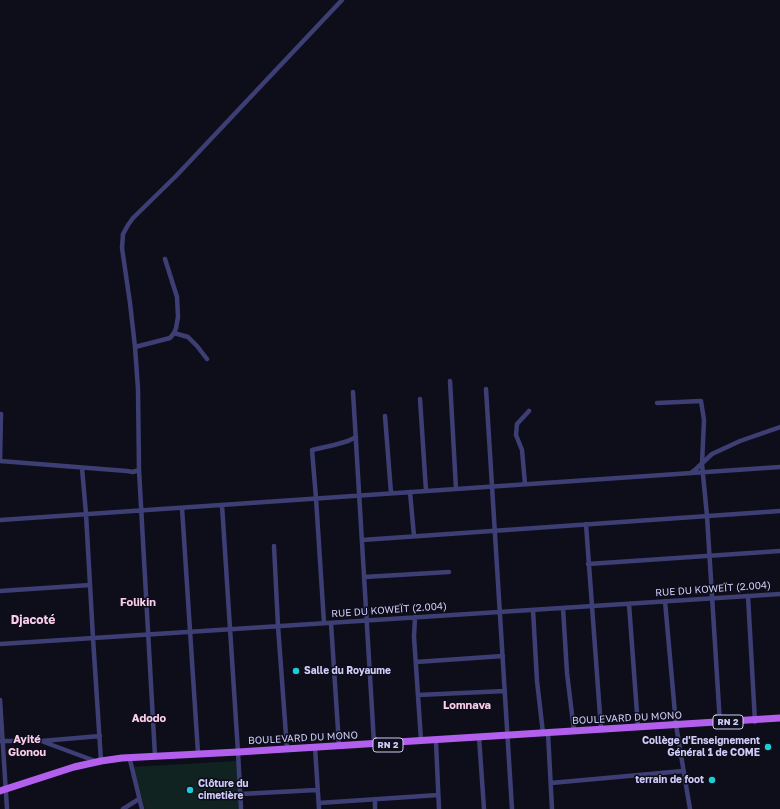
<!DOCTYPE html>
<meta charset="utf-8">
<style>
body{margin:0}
canvas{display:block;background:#0e0d1a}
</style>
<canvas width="780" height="809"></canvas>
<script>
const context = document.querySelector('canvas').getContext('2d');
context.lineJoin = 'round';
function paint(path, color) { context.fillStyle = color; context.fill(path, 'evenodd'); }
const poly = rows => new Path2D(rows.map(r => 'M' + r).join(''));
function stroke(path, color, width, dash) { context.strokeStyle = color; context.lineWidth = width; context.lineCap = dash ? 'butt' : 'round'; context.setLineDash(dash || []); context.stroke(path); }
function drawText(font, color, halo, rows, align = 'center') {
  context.font = font + ' "Golos Text",sans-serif'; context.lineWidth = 3; context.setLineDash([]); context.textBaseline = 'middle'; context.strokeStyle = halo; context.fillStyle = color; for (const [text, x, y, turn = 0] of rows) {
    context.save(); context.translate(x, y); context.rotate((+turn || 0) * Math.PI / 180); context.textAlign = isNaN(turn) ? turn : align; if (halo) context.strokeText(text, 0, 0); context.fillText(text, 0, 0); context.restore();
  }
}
paint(poly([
 [237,761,240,809,145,809,133,767]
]), '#112321');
stroke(poly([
 [174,333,188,337,197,346,207,359],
 [135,347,170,338,174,333,176,328,178,317,177,297,165,259],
 [450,381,456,489],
 [486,389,512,809],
 [353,392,374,743],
 [420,399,426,491],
 [657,403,701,401,704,420,702,464,707,516,720,724],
 [385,416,391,493],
 [0,461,127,471,133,472,139,470,138,389,135,347,130,303,122,248,123,234,128,225,133,218,176,176,342,0],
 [0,461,1,414],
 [82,468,86,514,93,638,101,761],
 [139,470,155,756],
 [692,472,696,469,712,454,740,441,780,427],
 [525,484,522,450,516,435,517,424,529,411],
 [410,492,414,536],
 [222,505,238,752,241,809],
 [182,508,198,753],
 [0,520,780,467],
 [586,524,601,729],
 [362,540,780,511],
 [274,546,278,626,287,749],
 [588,564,780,551],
 [364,577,449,572],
 [0,591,90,585],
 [748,596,755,722],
 [665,601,676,725,690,809],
 [629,604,638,727],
 [563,608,567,673,574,731],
 [533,610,537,681,543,733],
 [415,617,414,637,421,740],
 [324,623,316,498,312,450,334,445,348,441,356,437],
 [331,623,339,745],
 [0,644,780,594],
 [416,662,503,656],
 [418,695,505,691],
 [0,700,7,809],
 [548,733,552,809],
 [479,737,484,809],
 [433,739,436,742,439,809],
 [0,741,42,741,100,736],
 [44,742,95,761],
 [315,747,319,809],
 [130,760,142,809],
 [551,783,683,771],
 [240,794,317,790],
 [375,799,375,809],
 [319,803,438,795],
 [123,809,139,799]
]), '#3d3e74', 4.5);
stroke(poly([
 [0,791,74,767,101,761,122,758,238,752,780,718]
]), '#b15fec', 7);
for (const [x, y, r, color] of [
 [296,671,4,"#19ced7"],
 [768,747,4,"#19ced7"],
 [712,780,4,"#19ced7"],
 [190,790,4,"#19ced7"]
]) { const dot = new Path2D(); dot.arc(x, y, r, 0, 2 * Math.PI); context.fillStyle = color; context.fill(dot); stroke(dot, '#0e0d1a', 1.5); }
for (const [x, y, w] of [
 [728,722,30],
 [388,745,30]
]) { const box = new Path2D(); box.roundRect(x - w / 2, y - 7, w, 14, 3); context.fillStyle = '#0e0d1a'; context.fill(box); stroke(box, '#cfccf9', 1); }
drawText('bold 9px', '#cfccf9', null, [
 ["RN 2",728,722],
 ["RN 2",388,745]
]);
drawText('10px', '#cfccf9', '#0e0d1a', [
 ["RUE DU KOWEÏT (2.004)",713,589,-4],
 ["RUE DU KOWEÏT (2.004)",389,610,-4],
 ["BOULEVARD DU MONO",627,718,-3],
 ["BOULEVARD DU MONO",303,738,-3]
]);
drawText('bold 10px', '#cfccf9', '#0e0d1a', [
 ["Salle du Royaume",304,671],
 ["Collège d'Enseignement",760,741,"right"],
 ["Général 1 de COME",760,753,"right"],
 ["terrain de foot",704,780,"right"],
 ["Clôture du",198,784],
 ["cimetière",198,796]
], 'left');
drawText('bold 11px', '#f9cdeb', '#0e0d1a', [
 ["Folikin",138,603],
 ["Lomnava",467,706],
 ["Adodo",149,719],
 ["Ayité",27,740],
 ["Glonou",27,753]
]);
drawText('bold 12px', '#f9cdeb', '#0e0d1a', [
 ["Djacoté",33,620]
]);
</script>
